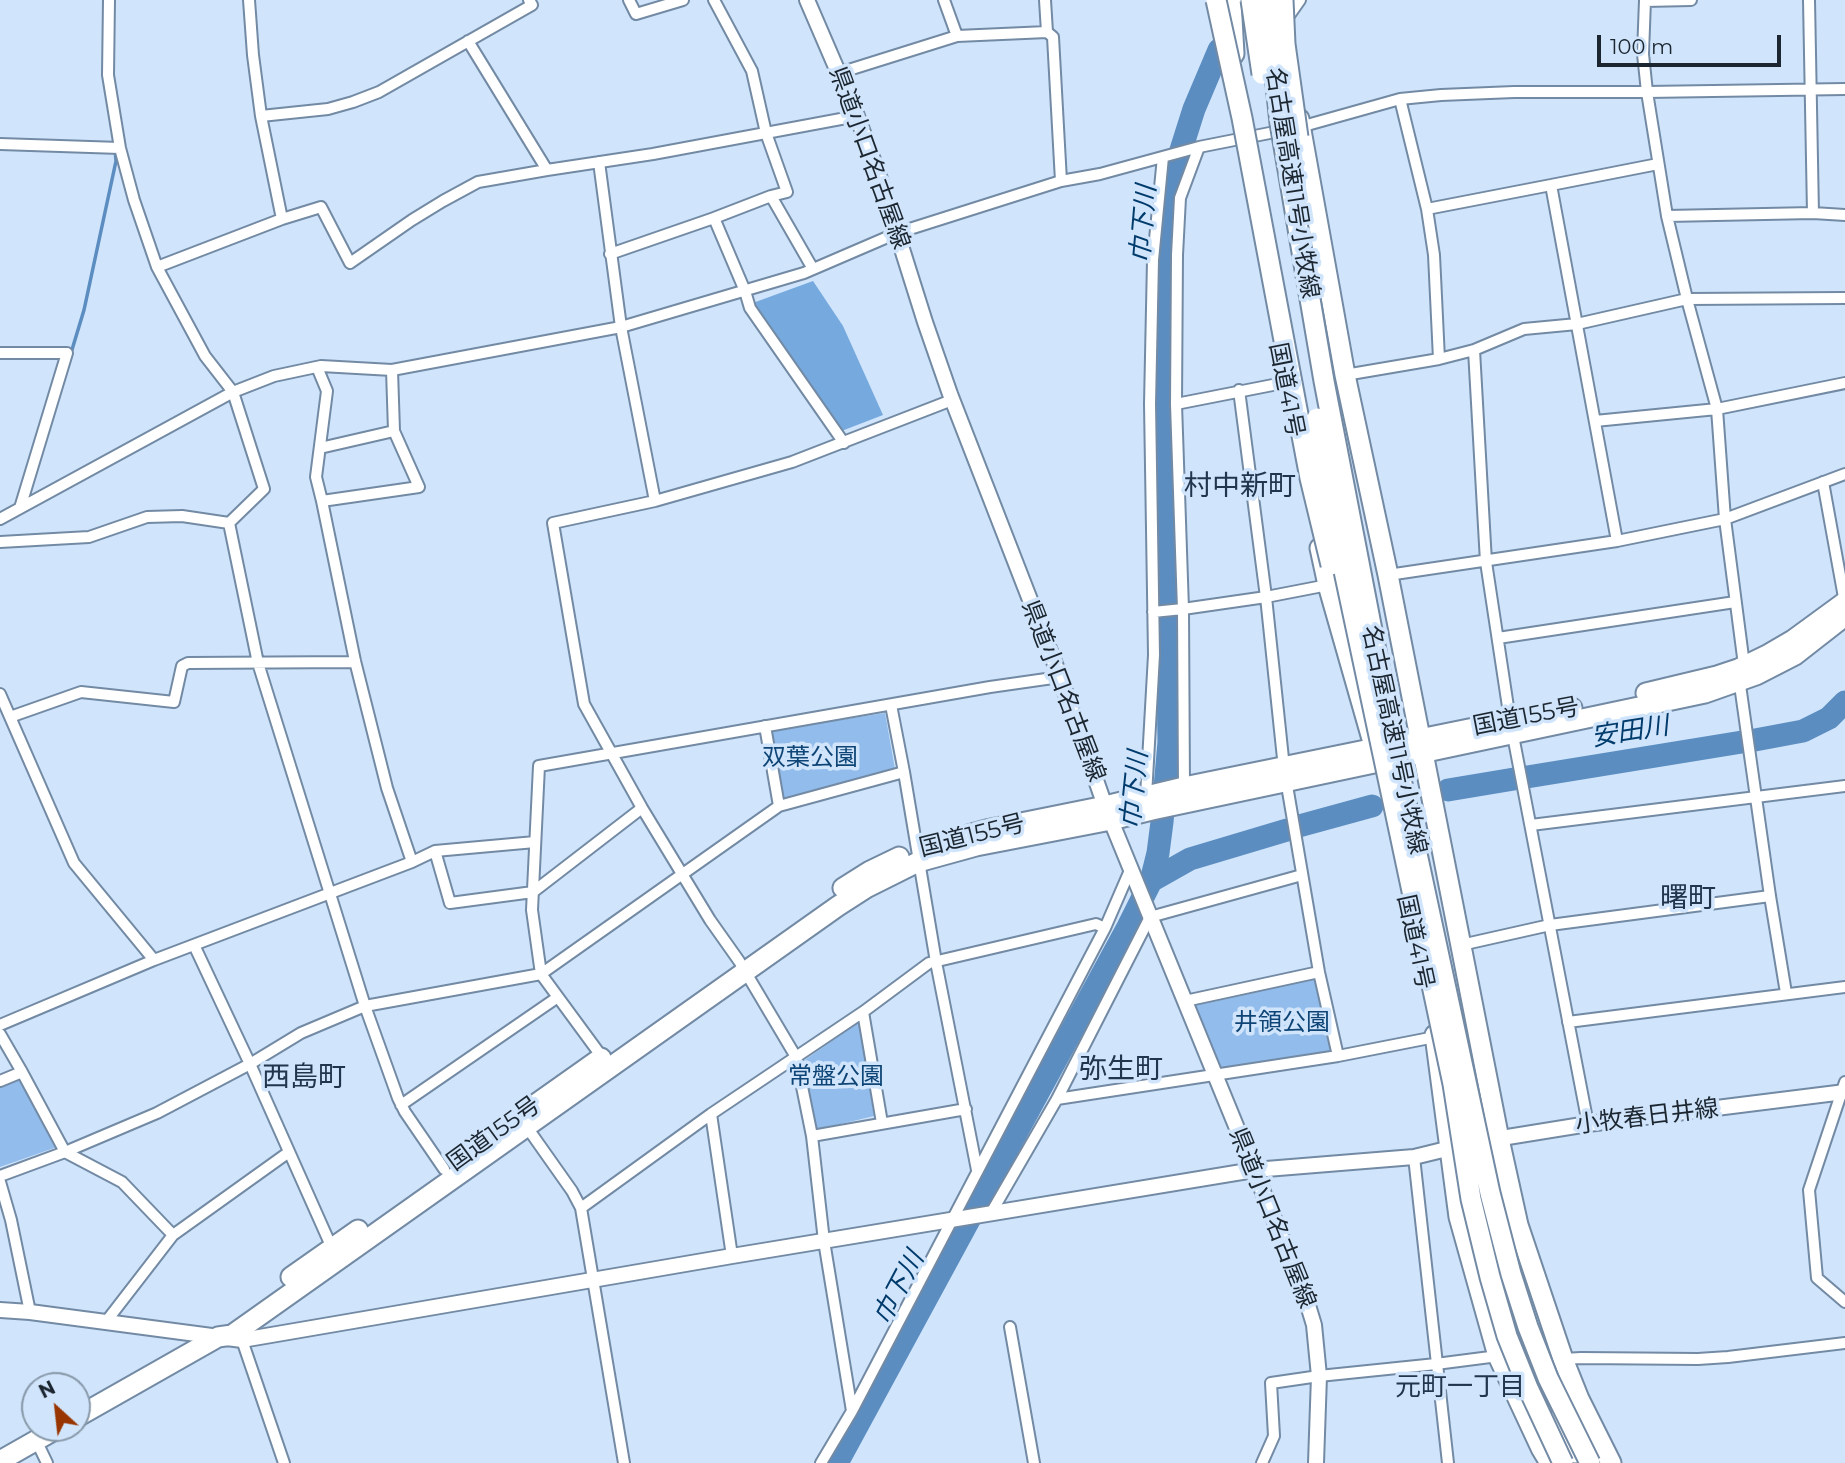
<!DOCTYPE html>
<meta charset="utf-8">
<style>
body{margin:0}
#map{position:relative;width:1845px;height:1463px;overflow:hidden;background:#d0e5fb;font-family:Montserrat,sans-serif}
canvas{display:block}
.north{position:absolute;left:21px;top:1372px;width:70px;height:70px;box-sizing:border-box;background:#d0e5fb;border:2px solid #89a;border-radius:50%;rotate:333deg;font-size:19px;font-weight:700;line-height:28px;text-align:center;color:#1c2630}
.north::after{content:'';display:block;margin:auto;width:24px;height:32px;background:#993500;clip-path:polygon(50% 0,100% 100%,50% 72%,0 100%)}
.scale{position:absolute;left:1597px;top:35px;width:184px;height:32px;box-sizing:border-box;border:4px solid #1c2630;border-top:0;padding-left:9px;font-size:21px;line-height:24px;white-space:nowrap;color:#1c2630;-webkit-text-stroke:5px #d0e5fb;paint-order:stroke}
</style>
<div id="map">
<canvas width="1845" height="1463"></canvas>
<div class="north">N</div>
<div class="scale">100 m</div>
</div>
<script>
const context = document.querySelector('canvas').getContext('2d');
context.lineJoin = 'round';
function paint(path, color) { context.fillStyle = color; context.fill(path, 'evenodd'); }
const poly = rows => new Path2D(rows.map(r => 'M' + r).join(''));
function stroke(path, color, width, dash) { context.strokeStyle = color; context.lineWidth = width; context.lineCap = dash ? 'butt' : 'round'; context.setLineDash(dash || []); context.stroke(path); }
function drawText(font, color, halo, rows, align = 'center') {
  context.font = font + ' Montserrat,"Noto Sans JP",sans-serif'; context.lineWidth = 7; context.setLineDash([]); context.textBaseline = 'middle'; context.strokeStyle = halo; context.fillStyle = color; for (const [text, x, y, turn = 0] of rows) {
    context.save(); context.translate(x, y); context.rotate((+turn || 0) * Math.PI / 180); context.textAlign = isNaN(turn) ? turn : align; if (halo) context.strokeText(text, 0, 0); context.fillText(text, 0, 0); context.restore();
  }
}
paint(poly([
 [885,713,895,769,783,800,769,731],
 [1319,972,1338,1056,1215,1076,1185,1001],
 [859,1022,874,1116,816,1130,802,1062],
 [21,1078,57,1147,0,1167,0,1087]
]), '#91bceb');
paint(poly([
 [813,281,843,326,883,415,839,432,750,304]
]), '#76a9de');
stroke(poly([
 [71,353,84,310,116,161,115,149]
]), '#5c8dc1', 3.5);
stroke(poly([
 [1755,740,1803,731,1829,718,1845,702],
 [1527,777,1742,742],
 [1448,790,1514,779],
 [1299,826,1372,806],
 [1151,881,1190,859,1287,830],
 [837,1463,1128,927,1151,881,1158,853,1162,822,1169,742,1164,426,1168,235,1181,150,1194,109,1219,50]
]), '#5c8dc1', 23);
const street = poly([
 [109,0,108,75,120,148,134,200,157,267,205,356,233,392,264,489,229,523,258,663,365,1006,398,1098,405,1112,444,1169],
 [249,0,253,55,261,116,282,219],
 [629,0,636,14,683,0],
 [714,0,752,71,766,133,787,192,771,196,813,269],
 [944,0,957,36],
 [1045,0,1047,32,1053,37,1061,181],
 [1645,0,1643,54,1647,92,1667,216,1688,303,1717,409,1725,519,1744,665],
 [1809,0,1813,213],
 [1645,1,1691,0],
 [1288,17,1300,0],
 [468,41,547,170],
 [839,73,957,36,1047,32],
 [1400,99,1427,209,1434,255,1439,359],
 [261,116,328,109,353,102,379,92,532,5,529,0],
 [0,144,120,148],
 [599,162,621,327,655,501],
 [771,196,714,218,745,291,750,308,844,443],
 [1427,209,1551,185],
 [1667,216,1813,213,1845,215],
 [610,254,714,218],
 [157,267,282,219,321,207,350,263,412,220,443,201,478,182,547,170,653,154,857,116],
 [1474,350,1524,329,1577,324,1687,299,1845,298],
 [0,353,67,353,20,508],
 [317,367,327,391,316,477,322,501,419,487,394,431,392,370],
 [1345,375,1439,359,1474,350,1486,562,1510,720,1588,1124],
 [1239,390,1266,597,1284,768,1319,972,1338,1056],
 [1176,404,1283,383],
 [1595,421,1717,409,1845,383],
 [320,448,394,431],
 [1823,482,1845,603],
 [322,501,355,661,387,788,412,862],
 [0,519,233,392,274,376,321,366,392,370,621,327,804,273,897,233,1061,181,1100,174,1199,147,1300,127,1400,99,1441,95,1514,92,1647,92,1845,89],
 [1617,541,1551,185,1658,164],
 [0,542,89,537,147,517,182,516,229,523],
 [1388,575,1617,541,1725,519,1845,474],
 [1153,612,1183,609,1266,597,1328,585],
 [1498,638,1735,602],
 [1739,678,1770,896,1786,993],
 [0,694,74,863,154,960],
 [891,705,904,772,936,962,977,1170],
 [10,717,81,692,174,702,182,666,188,663,355,662],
 [765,726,779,806],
 [1184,787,1183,609,1176,404,1177,255,1180,198,1199,147],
 [1146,796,1154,655,1150,404,1153,260,1163,157],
 [1531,825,1845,786],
 [435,851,450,903,533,892,642,808],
 [194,945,250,1064,332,1248],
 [1461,945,1550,925,1770,896],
 [1185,1001,1319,972],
 [863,1012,882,1123],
 [1568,1022,1845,987],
 [0,1025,154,960,412,862,435,851,535,842],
 [0,1034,22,1072,65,1152,122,1182,173,1235],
 [602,1057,541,974,532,910,539,766,990,687,1060,677],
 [0,1081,22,1072],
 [1845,1082,1809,1190,1817,1278,1845,1302],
 [1057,1099,1338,1056,1435,1037],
 [401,1105,558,997],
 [711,1114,732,1256],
 [524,1123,572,1191,581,1208,624,1463],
 [812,1136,966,1109],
 [1414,1157,1448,1463],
 [0,1176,65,1152,157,1113,250,1064,301,1033,365,1006,541,974,779,806,904,772],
 [0,1182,11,1220,30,1312],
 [581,1208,711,1114,863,1012,929,963,1096,924,1105,928],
 [991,1213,1057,1099,1150,917,1302,875],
 [105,1323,173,1235,289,1152],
 [1010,1327,1034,1463],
 [242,1340,284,1463],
 [1563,1359,1581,1358,1698,1359,1728,1357,1845,1343],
 [852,1411,1105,928,1131,868],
 [36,1440,47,1463],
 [821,1463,852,1411,824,1241,812,1136,796,1057,739,961,710,920,642,808,584,704,553,523,655,501,792,462,952,400],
 [1262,1463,1274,1436,1271,1383,1319,1376,1436,1364,1498,1356]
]);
const secondary = poly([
 [807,0,857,116,880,179,925,322,950,394,1060,677,1105,806,1304,1292,1314,1325,1319,1376,1316,1463],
 [1489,1140,1588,1124,1845,1092],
 [0,1310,30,1312,242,1340,732,1256,1254,1170,1414,1157,1459,1146]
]);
const highway = poly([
 [1231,0,1234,54],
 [1299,119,1345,375,1388,575,1499,1139,1518,1225,1563,1359,1579,1399,1611,1463],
 [1320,548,1328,585,1372,739],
 [1646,693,1717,676,1738,669,1769,654,1793,640,1845,602],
 [954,839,986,830,1105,806,1184,787,1572,708],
 [843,888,870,871,899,857],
 [1435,1035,1459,1217,1498,1356,1541,1448,1550,1463],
 [468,1152,601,1058],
 [291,1277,358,1230],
 [77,1417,218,1337,232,1335,838,906,866,888,918,862,976,846,1111,820,1152,810,1705,693,1756,675,1795,655,1845,616],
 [1558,1420,1575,1453],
 [0,1461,58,1428]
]);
stroke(street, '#738aa4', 14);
stroke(secondary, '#738aa4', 18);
stroke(highway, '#738aa4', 23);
stroke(street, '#fff', 10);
stroke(secondary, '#fff', 14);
stroke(highway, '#fff', 19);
const highwayBridge = poly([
 [1216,0,1242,118,1310,478,1331,565],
 [1251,0,1262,74],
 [1267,0,1280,123,1324,381,1399,770,1490,1193,1511,1274,1528,1327,1548,1378,1590,1463],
 [1283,0,1285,44,1298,137],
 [1317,418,1344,571,1453,1084,1471,1199,1490,1277,1507,1336,1528,1388,1563,1463]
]);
stroke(highwayBridge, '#738aa4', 23, []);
stroke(highwayBridge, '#fff', 19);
drawText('24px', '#1c2630', '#d0e5fb', [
 ["県道小口名古屋線",869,158,70],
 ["名古屋高速11号小牧線",1292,183,81],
 ["国道41号",1286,390,79],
 ["県道小口名古屋線",1063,691,69],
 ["国道155号",1526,717,-11],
 ["名古屋高速11号小牧線",1394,740,78],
 ["国道155号",972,836,-14],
 ["国道41号",1415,942,78],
 ["小牧春日井線",1647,1117,-7],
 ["国道155号",494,1134,-36],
 ["県道小口名古屋線",1272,1218,68]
]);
drawText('24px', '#0e4576', '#d0e5fb', [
 ["双葉公園",810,758],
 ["井領公園",1282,1023],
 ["常盤公園",836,1077]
]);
drawText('italic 26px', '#003b6c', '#d0e5fb', [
 ["巾下川",1144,224,-85],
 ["安田川",1630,732,-9],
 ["巾下川",1135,790,-84],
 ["巾下川",899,1288,-62]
]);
drawText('26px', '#21364c', '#d0e5fb', [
 ["元町一丁目",1460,1387]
]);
drawText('28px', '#21364c', '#d0e5fb', [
 ["村中新町",1240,487],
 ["曙町",1688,899],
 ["弥生町",1121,1070],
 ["西島町",304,1078]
]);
</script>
